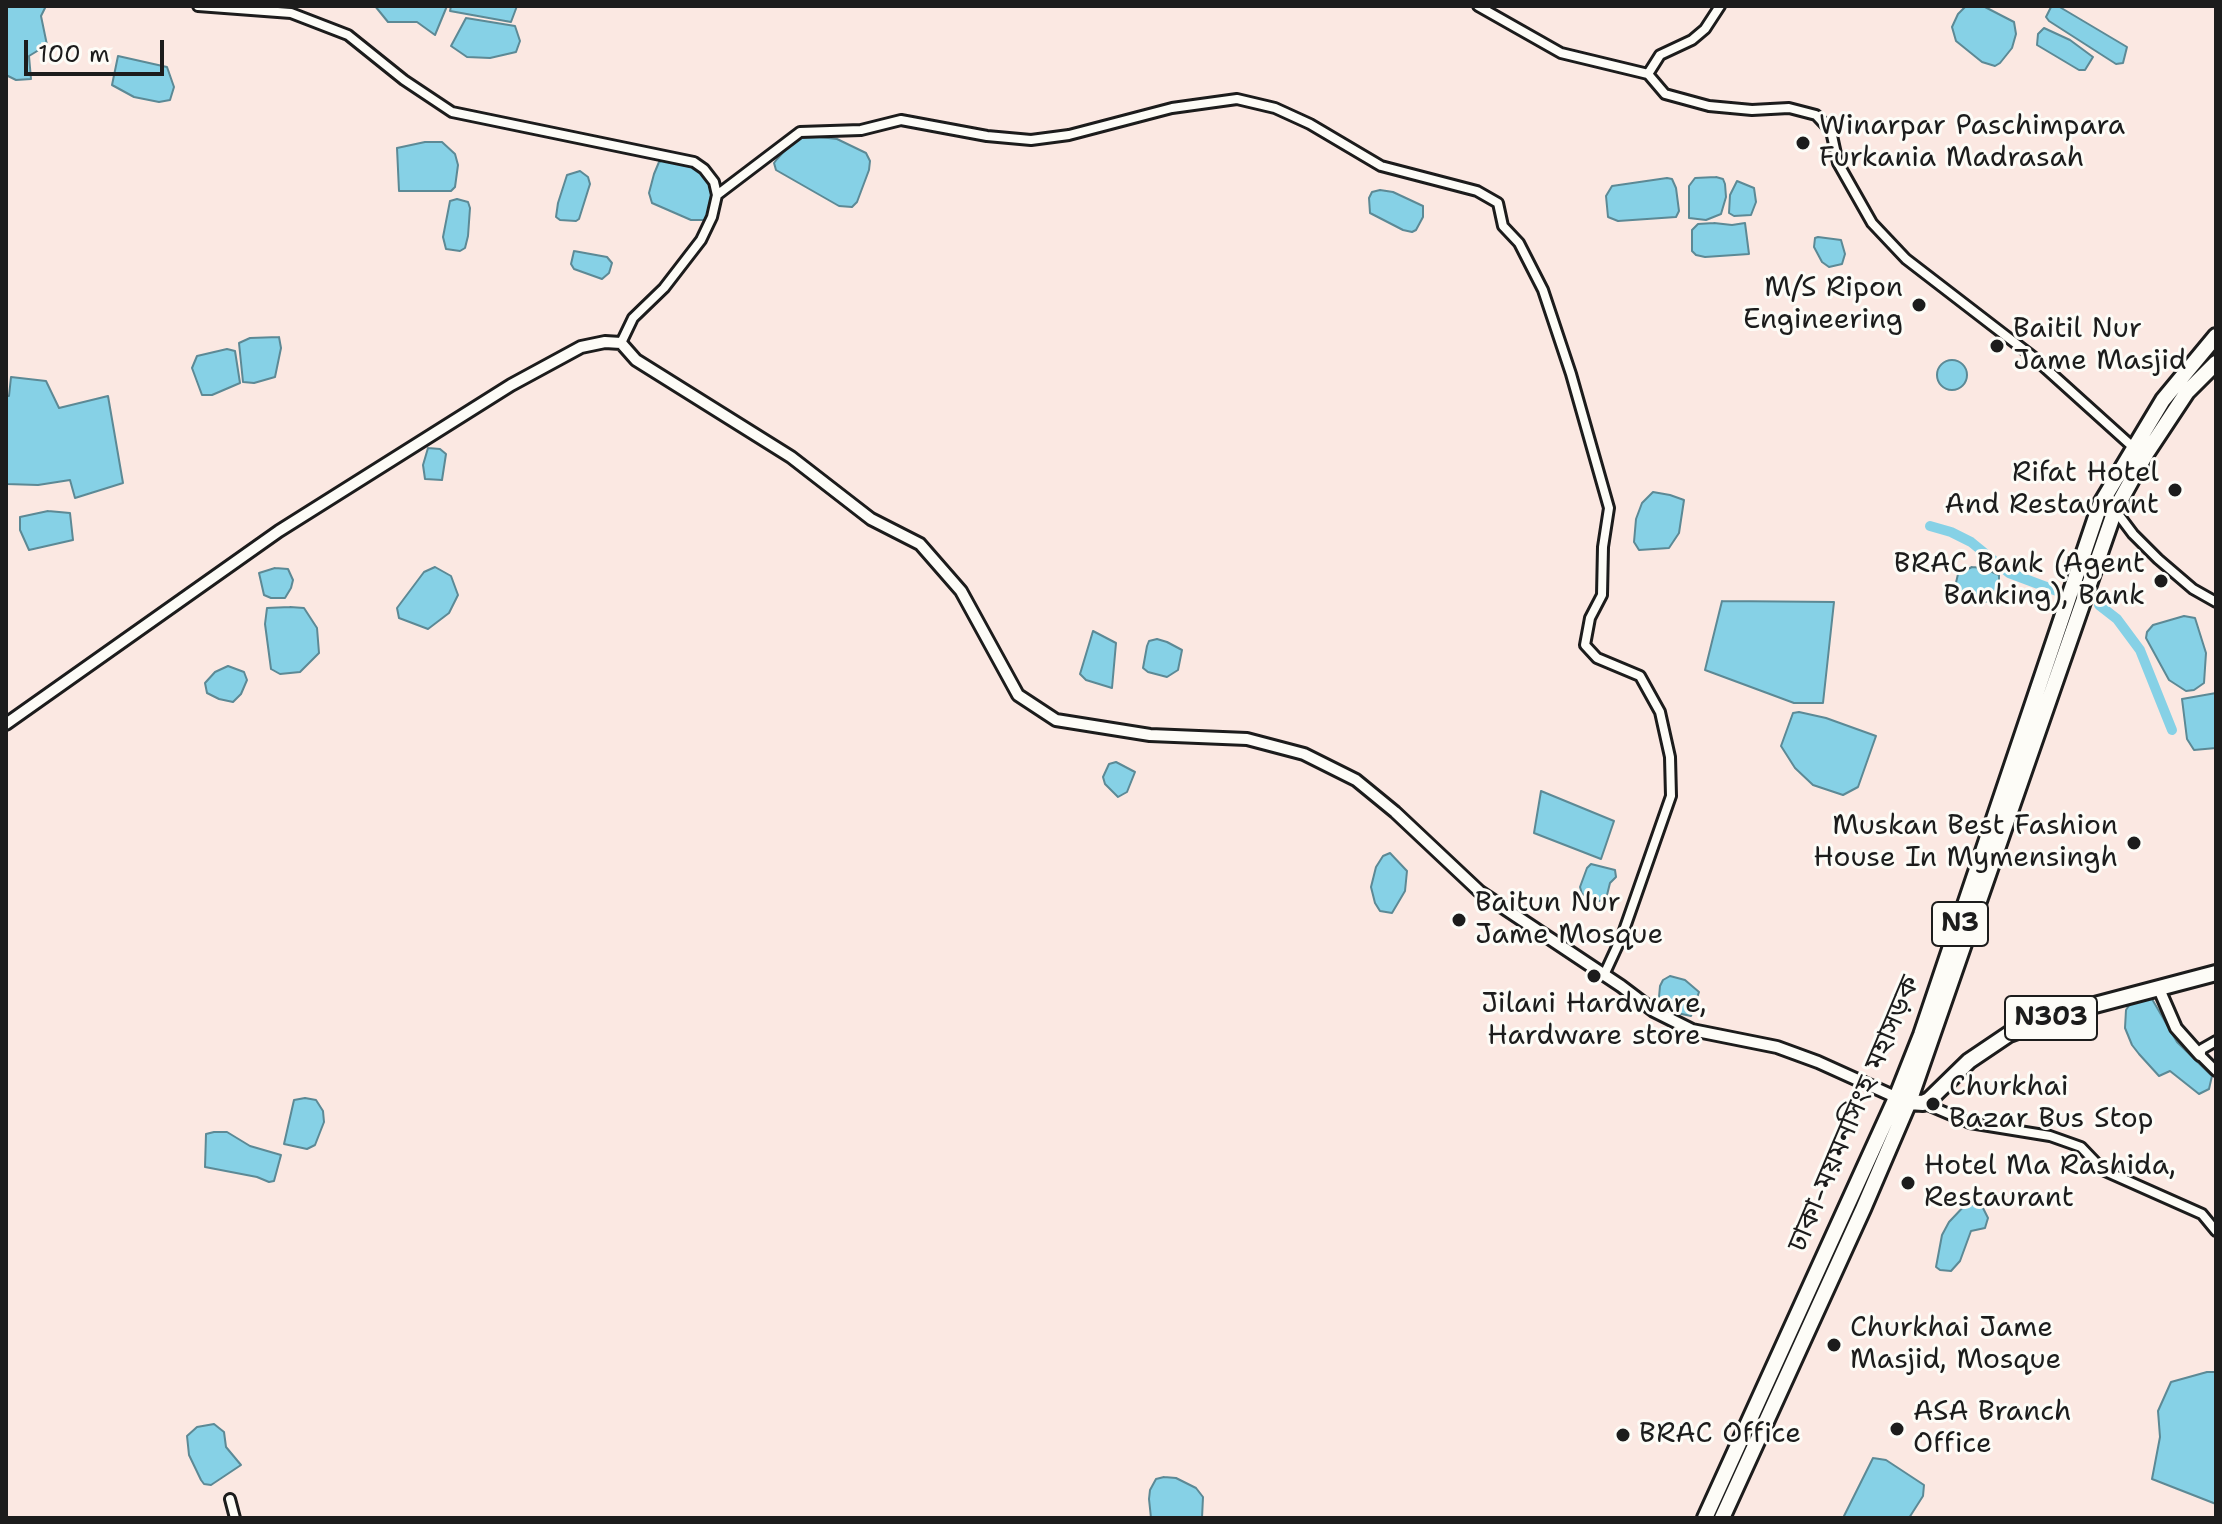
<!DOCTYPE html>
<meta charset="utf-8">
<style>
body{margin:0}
#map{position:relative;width:2222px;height:1524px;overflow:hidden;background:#fbe8e2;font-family:"Shantell Sans",sans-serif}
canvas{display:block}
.frame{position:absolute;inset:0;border:8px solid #1c1c1c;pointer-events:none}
.scale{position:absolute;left:24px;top:40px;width:140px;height:36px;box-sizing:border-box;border:4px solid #1c1c1c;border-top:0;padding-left:10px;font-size:24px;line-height:28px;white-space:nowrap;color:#1c1c1c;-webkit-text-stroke:6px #fdfcf7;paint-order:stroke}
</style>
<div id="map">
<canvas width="2222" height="1524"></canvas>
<div class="frame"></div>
<div class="scale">100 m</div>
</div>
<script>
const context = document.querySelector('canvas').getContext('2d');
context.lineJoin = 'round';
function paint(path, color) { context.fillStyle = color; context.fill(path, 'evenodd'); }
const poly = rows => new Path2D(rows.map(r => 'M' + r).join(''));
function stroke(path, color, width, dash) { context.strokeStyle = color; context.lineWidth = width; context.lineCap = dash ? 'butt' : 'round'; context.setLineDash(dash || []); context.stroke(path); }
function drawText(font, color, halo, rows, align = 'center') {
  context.font = font + ' "Shantell Sans","Noto Sans Bengali",sans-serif'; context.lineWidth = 6; context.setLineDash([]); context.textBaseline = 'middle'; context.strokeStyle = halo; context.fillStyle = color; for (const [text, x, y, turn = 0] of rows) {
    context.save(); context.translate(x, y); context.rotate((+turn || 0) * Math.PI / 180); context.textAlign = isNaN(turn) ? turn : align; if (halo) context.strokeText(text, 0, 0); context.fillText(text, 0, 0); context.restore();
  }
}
const water = poly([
 [6,6,46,6,41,16,47,45,29,56,31,79,16,80,6,75,6,6],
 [375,6,447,6,435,35,417,22,388,22,375,6],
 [451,6,517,6,511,22,450,11,451,6],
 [1966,6,1983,6,2014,22,2016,34,2012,48,2000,63,1995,66,1982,62,1956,41,1952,27,1958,14,1966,6],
 [2058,6,2127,47,2123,63,2116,64,2049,21,2046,17,2051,7,2058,6],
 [466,18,515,26,520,41,516,52,490,58,467,57,451,46,466,18],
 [2044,28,2070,40,2093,57,2085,70,2079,70,2037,45,2038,34,2044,28],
 [118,56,167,67,174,87,170,100,159,102,134,97,112,85,118,56],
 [802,135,837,139,866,153,870,161,869,170,857,202,852,207,839,206,776,170,774,163,777,159,796,138,802,135],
 [425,142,442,142,455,154,458,165,455,187,451,191,399,191,397,148,425,142],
 [666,159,695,167,710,183,713,195,711,215,707,220,691,220,652,203,649,193,654,174,659,162,666,159],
 [580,171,588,177,590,184,579,219,576,221,560,220,556,217,558,203,567,175,580,171],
 [1716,177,1723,179,1725,184,1726,197,1721,214,1706,220,1689,218,1689,186,1695,178,1716,177],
 [1667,178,1672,179,1676,188,1679,211,1676,217,1618,221,1608,217,1606,196,1612,186,1667,178],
 [1737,181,1754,188,1756,202,1751,215,1734,216,1729,213,1730,195,1737,181],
 [1380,190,1393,192,1423,206,1423,217,1416,230,1412,232,1403,230,1370,213,1369,198,1372,192,1380,190],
 [457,199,468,202,470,208,468,236,465,248,460,251,446,249,443,237,450,201,457,199],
 [1714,223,1732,225,1745,223,1749,254,1705,257,1696,255,1692,251,1692,230,1698,224,1714,223],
 [1818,237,1841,240,1845,254,1842,264,1829,267,1822,262,1814,247,1815,238,1818,237],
 [574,251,607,257,612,263,609,273,602,279,574,269,571,264,574,251],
 [279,337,281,348,275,377,254,383,243,382,239,343,250,338,279,337],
 [227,349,235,351,240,383,212,395,202,395,192,368,197,356,227,349],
 '1937 375a15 15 0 1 1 30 0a15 15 0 1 1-30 0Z',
 [11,377,46,381,59,408,108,396,123,483,75,498,70,480,38,485,6,484,6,396,9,396,11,377],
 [428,448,440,449,446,454,442,480,425,479,423,465,428,448],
 [1653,492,1670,495,1684,500,1679,533,1669,548,1639,550,1634,542,1636,519,1642,503,1653,492],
 [48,511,70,513,73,540,29,550,20,530,20,517,48,511],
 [435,567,451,576,458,595,449,613,428,629,399,618,397,608,424,572,435,567],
 [1972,567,1983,568,1999,575,1999,600,1976,603,1961,601,1955,587,1958,574,1972,567],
 [275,568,288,569,293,580,291,588,285,598,271,598,264,595,259,573,275,568],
 [1722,601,1834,602,1823,703,1794,703,1705,670,1722,601],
 [290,607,304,608,317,628,319,653,300,672,280,674,271,669,265,624,267,608,290,607],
 [2184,616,2195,618,2206,653,2204,683,2194,690,2186,691,2169,680,2146,638,2147,632,2153,625,2184,616],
 [1093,631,1116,643,1112,688,1086,680,1080,674,1093,631],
 [1157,639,1167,642,1182,650,1178,670,1167,677,1148,672,1143,668,1147,646,1149,641,1157,639],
 [228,666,244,672,247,680,241,694,233,702,219,699,207,693,205,683,215,672,228,666],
 [2216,693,2216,748,2194,750,2187,739,2182,699,2216,693],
 [1799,712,1826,718,1876,736,1858,787,1843,795,1813,785,1795,768,1781,746,1793,713,1799,712],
 [1116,762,1135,772,1127,792,1118,797,1105,784,1103,777,1109,764,1116,762],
 [1541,791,1614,821,1601,859,1534,833,1541,791],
 [1390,853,1407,871,1405,891,1392,913,1380,911,1375,903,1371,887,1376,867,1383,856,1390,853],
 [1591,864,1615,870,1616,877,1610,883,1606,899,1599,901,1582,894,1580,887,1587,868,1591,864],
 [1670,976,1685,980,1699,992,1691,1016,1672,1012,1663,1006,1659,997,1660,986,1663,980,1670,976],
 [2133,999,2152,999,2177,1042,2212,1076,2209,1089,2199,1094,2170,1071,2159,1076,2139,1054,2132,1045,2125,1028,2126,1010,2133,999],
 [305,1098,316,1100,323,1111,324,1122,315,1145,307,1149,284,1144,294,1100,305,1098],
 [214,1132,227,1132,250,1146,281,1155,274,1181,269,1182,257,1177,205,1167,206,1134,214,1132],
 [1967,1203,1983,1208,1988,1218,1985,1228,1971,1231,1960,1261,1951,1271,1940,1270,1936,1267,1942,1235,1949,1222,1967,1203],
 [2207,1372,2216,1372,2216,1504,2152,1479,2160,1437,2158,1411,2171,1382,2207,1372],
 [214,1424,224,1432,226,1447,241,1465,211,1485,204,1484,201,1480,189,1455,187,1436,197,1427,214,1424],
 [1873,1458,1886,1460,1924,1485,1923,1496,1909,1518,1843,1518,1873,1458],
 [1164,1477,1176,1478,1196,1488,1203,1497,1202,1518,1151,1518,1149,1499,1150,1490,1156,1479,1164,1477]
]);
paint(water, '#86d1e6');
stroke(water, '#5c8995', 2);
stroke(poly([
 [1930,526,1951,532,1971,542,2009,573,2057,591],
 [2099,605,2117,619,2140,650,2172,730]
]), '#86d1e6', 10);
const minor = poly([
 [198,6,291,13,348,35,404,80,452,112,694,162,704,169,714,182,717,195,712,217,701,240,664,288,633,318,621,343],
 [1478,6,1561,53,1648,74],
 [1720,6,1705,29,1692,40,1660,55,1648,74,1665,94,1709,106,1752,110,1789,108,1816,115,1831,131,1838,163,1872,223,1906,259,2032,356,2134,448],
 [717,195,800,132,861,130,901,120,987,136,1031,140,1069,135,1172,108,1237,99,1275,108,1310,124,1381,166,1477,191,1498,203,1503,226,1519,243,1543,290,1571,374,1609,508,1603,547,1602,595,1590,618,1585,645,1597,658,1640,676,1660,712,1670,757,1671,796,1622,936,1604,975],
 [2115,510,2133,534,2158,559,2193,589,2216,602],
 [2216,1041,2202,1049,2200,1055,2216,1071],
 [1923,1103,1970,1123,2050,1136,2081,1147,2103,1170,2202,1214,2216,1231],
 [230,1499,235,1518]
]);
const tertiary = poly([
 [6,724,279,531,511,385,581,347,605,342,621,343,636,360,791,457,871,519,920,544,961,591,1018,695,1056,720,1150,735,1247,739,1304,754,1356,780,1395,812,1480,892,1621,986,1654,1011,1692,1030,1777,1047,1818,1062,1902,1100],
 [2159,989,2176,1028,2200,1055]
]);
const trunk = poly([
 [1909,1102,1923,1103,1929,1100,1969,1061,2009,1034,2072,1011,2216,973],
 [1705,1518,1896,1098,1921,1035,2100,505,2163,400,2216,336],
 [1722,1518,1863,1209,1909,1102,2115,510,2146,454,2187,392,2216,363]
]);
stroke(minor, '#1c1c1c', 14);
stroke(tertiary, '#1c1c1c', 16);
stroke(trunk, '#1c1c1c', 20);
stroke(minor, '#fdfcf7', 8);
stroke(tertiary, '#fdfcf7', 10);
stroke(trunk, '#fdfcf7', 14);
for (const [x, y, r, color] of [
 [1803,143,8,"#1c1c1c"],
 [1919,305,8,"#1c1c1c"],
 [1997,346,8,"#1c1c1c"],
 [2175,490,8,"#1c1c1c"],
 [2161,581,8,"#1c1c1c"],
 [2134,843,8,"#1c1c1c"],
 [1459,920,8,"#1c1c1c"],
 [1594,976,8,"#1c1c1c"],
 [1933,1104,8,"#1c1c1c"],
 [1908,1183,8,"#1c1c1c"],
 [1834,1345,8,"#1c1c1c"],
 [1897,1429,8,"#1c1c1c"],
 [1623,1435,8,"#1c1c1c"]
]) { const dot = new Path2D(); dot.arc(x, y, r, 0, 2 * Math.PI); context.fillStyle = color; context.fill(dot); stroke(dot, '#fdfcf7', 3); }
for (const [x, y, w] of [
 [1960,924,56],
 [2051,1018,92]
]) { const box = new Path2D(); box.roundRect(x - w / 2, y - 22, w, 44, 6); context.fillStyle = '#fdfcf7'; context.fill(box); stroke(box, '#1c1c1c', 2); }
drawText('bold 26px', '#1c1c1c', null, [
 ["N3",1960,924],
 ["N303",2051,1018]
]);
drawText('28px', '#1c1c1c', '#fdfcf7', [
 ["Winarpar Paschimpara",1819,127],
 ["Furkania Madrasah",1819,159],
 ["M/S Ripon",1903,289,"right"],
 ["Engineering",1903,321,"right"],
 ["Baitil Nur",2013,330],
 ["Jame Masjid",2013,362],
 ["Rifat Hotel",2159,474,"right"],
 ["And Restaurant",2159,506,"right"],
 ["BRAC Bank (Agent",2145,565,"right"],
 ["Banking), Bank",2145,597,"right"],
 ["Muskan Best Fashion",2118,827,"right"],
 ["House In Mymensingh",2118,859,"right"],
 ["Baitun Nur",1475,904],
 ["Jame Mosque",1475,936],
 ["Jilani Hardware,",1594,1005,"center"],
 ["Hardware store",1594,1037,"center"],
 ["Churkhai",1949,1088],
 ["Bazar Bus Stop",1949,1120],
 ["Hotel Ma Rashida,",1924,1167],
 ["Restaurant",1924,1199],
 ["Churkhai Jame",1850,1329],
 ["Masjid, Mosque",1850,1361],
 ["ASA Branch",1913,1413],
 ["Office",1913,1445],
 ["BRAC Office",1639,1435]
], 'left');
drawText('28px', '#1c1c1c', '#fdfcf7', [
 ["ঢাকা-ময়মনসিংহ মহাসড়ক",1855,1114,-67]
]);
</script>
